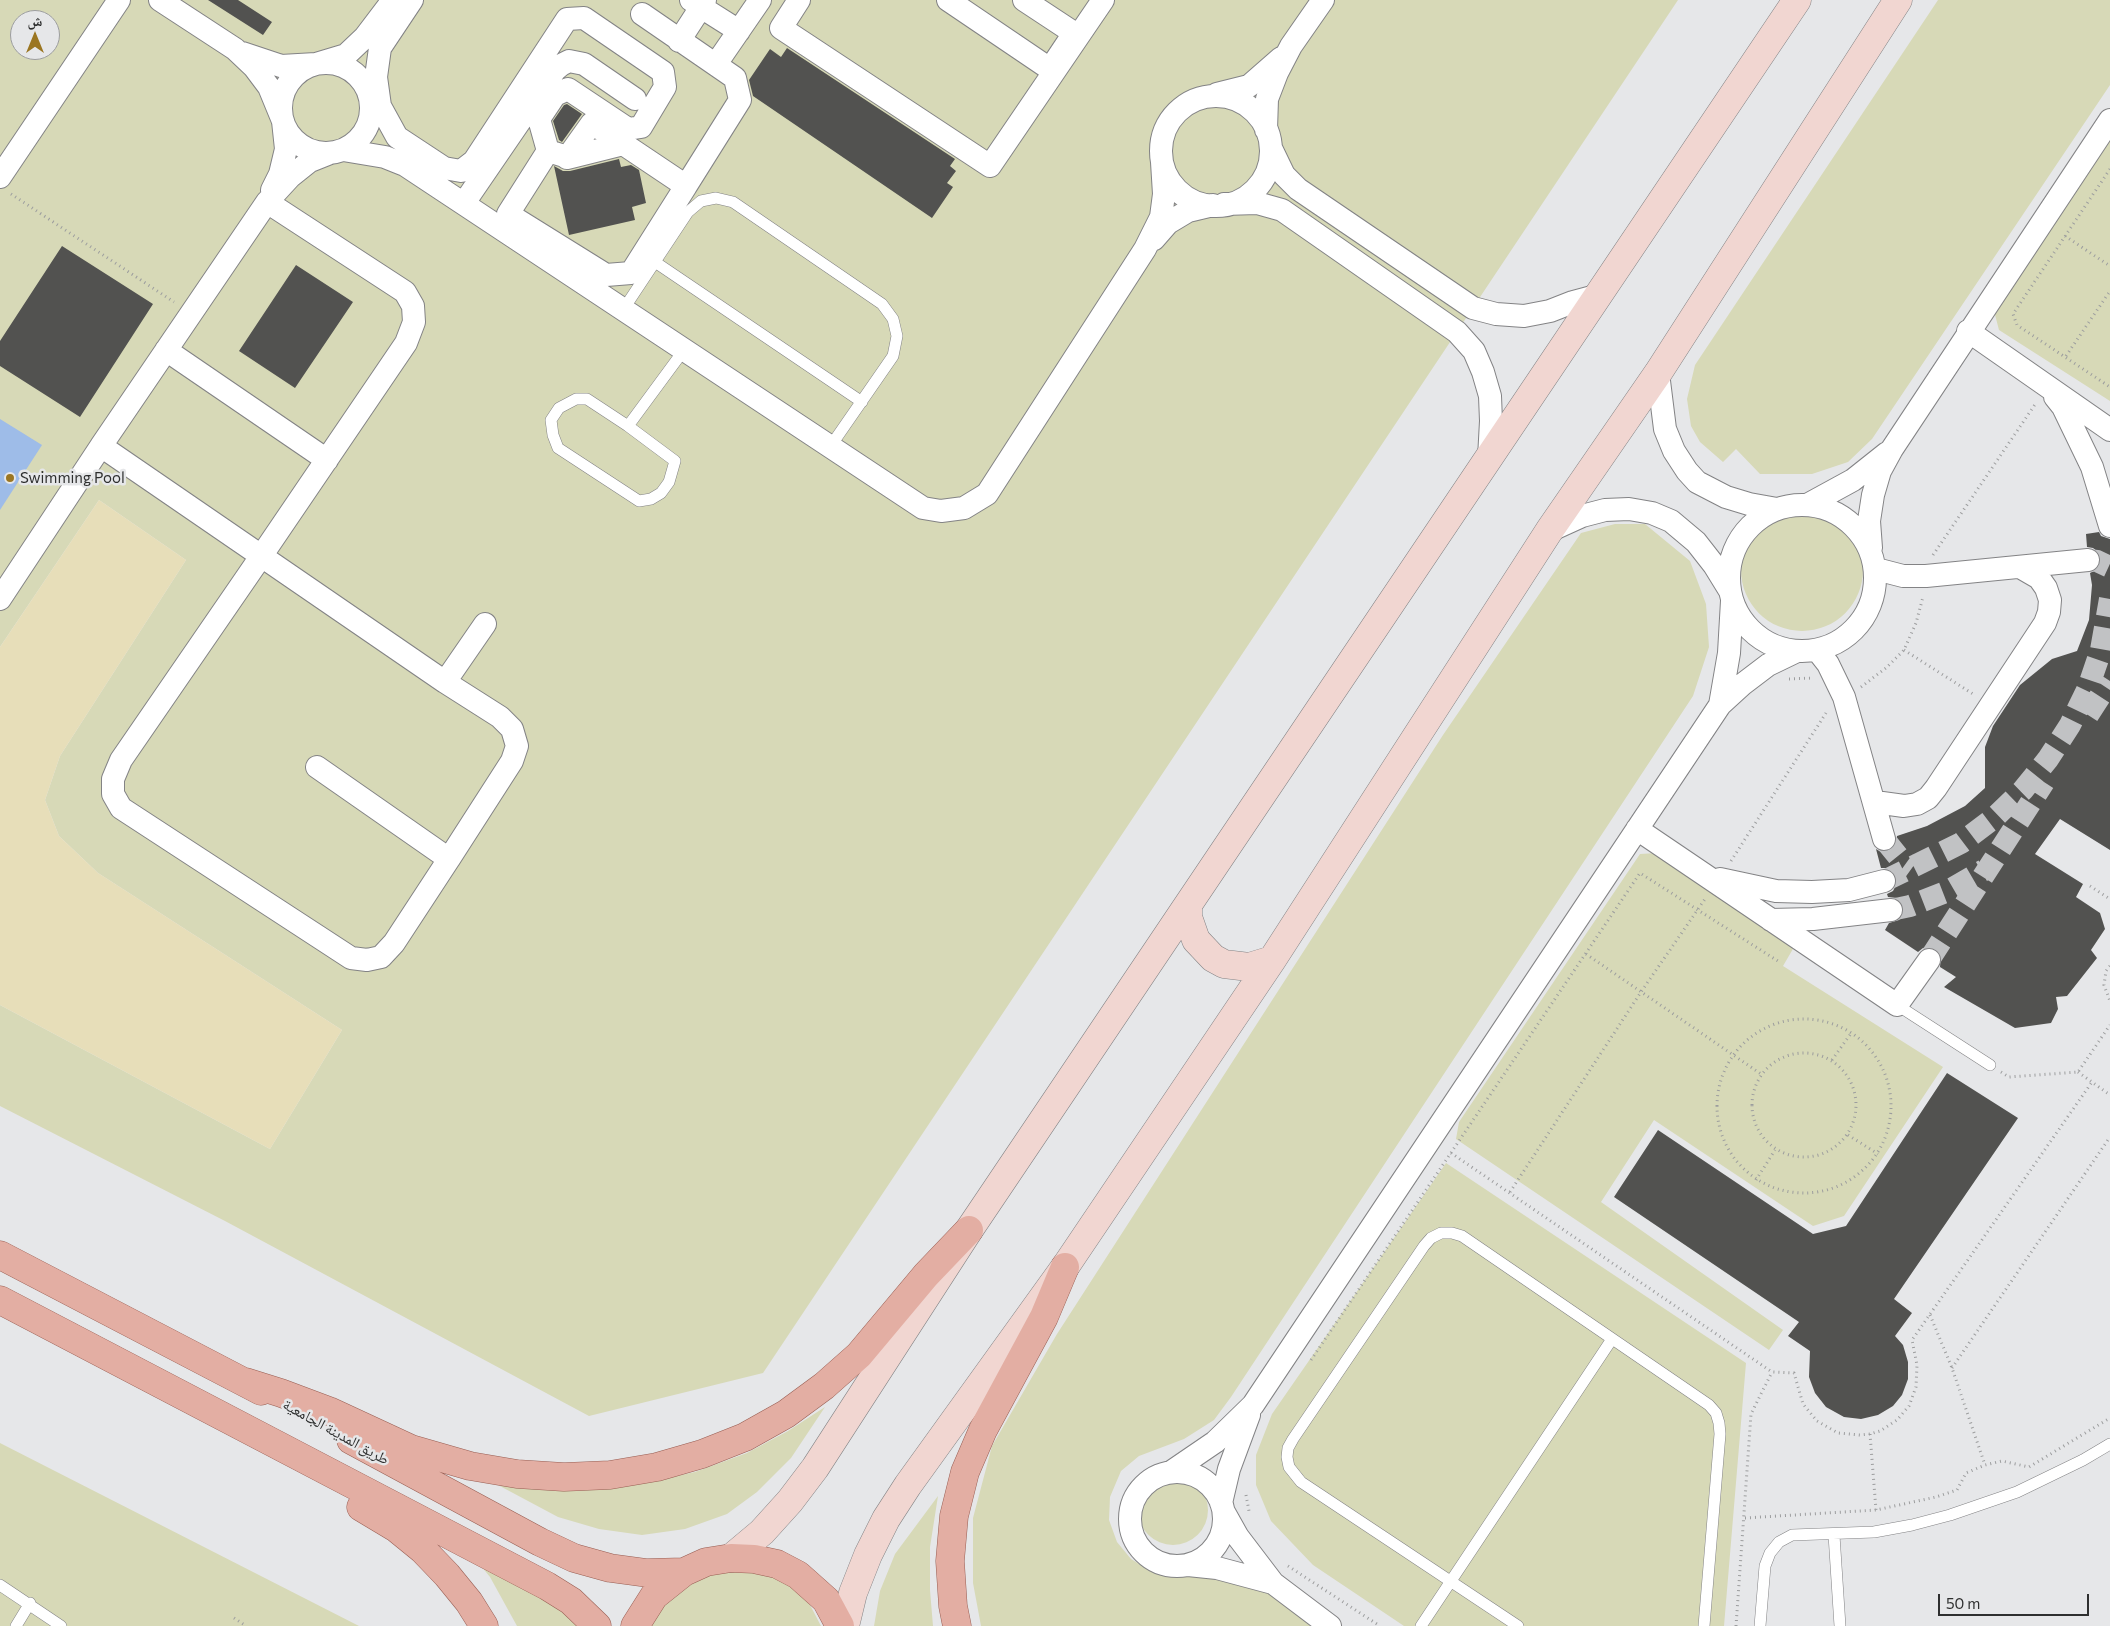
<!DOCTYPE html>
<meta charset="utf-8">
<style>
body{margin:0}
#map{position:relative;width:2110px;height:1626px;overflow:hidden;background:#e6e7e9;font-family:Commissioner,"Noto Naskh Arabic",sans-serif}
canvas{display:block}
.north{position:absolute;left:10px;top:10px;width:50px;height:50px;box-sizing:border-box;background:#e6e7e9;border:1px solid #9c9d9f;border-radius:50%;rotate:0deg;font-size:14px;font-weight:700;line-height:20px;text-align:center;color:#2e2f2f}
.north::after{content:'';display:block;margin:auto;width:18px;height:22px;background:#9b7622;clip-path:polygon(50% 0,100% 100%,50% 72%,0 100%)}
.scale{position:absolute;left:1938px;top:1594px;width:151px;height:22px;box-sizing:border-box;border:2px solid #2e2f2f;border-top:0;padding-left:6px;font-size:15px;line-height:18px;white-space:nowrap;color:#2e2f2f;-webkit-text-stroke:4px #e6e7e9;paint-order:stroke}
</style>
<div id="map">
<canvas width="2110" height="1626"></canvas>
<div class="north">ش</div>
<div class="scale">50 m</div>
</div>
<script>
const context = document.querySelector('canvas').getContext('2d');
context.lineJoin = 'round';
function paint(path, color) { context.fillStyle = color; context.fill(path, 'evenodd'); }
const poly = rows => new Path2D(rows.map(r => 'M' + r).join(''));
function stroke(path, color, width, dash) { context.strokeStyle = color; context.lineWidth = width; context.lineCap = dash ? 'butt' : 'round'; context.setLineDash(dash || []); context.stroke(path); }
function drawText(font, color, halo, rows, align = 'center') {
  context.font = font + ' Commissioner,"Noto Naskh Arabic",sans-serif'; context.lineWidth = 5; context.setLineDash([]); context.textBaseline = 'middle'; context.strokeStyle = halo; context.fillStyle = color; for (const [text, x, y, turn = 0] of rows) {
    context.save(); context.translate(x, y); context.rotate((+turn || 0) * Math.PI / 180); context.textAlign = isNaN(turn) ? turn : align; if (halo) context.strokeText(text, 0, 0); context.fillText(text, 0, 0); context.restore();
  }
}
paint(poly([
 [0,0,1678,0,763,1373,589,1416,225,1221,0,1106,0,1005,270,1149,342,1030,98,873,59,836,45,800,60,756,186,560,99,500,0,647],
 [20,20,50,20,50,50,20,50],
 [1938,0,2110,0,2110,85,1872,439,1848,462,1812,474,1760,474,1736,449,1723,462,1700,442,1691,426,1687,399,1695,365],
 [2110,140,2110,401,1999,330,1993,307],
 '1741 570a61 61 0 1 1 122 0a61 61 0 1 1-122 0Z',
 [1615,524,1645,524,1690,561,1706,604,1709,647,1693,696,1231,1397,1214,1420,1184,1439,1139,1456,1121,1471,1110,1497,1109,1520,1117,1542,1131,1559,1149,1570,1167,1574,1189,1572,1251,1579,1319,1626,981,1626,973,1583,973,1518,992,1446,1057,1334,1443,735,1581,533],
 [1657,853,1797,942,1783,966,1943,1067,1844,1216,1813,1226,1654,1120,1601,1202,1783,1330,1769,1350,1456,1139,1459,1122,1640,854],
 [1446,1163,1746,1363,1724,1626,1404,1626,1313,1565,1271,1521,1256,1485,1256,1455,1272,1414],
 [825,1407,791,1458,757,1492,727,1514,685,1529,642,1535,599,1529,558,1517,498,1485,536,1489,596,1488,649,1482,695,1472,747,1453,788,1431],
 [0,1443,359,1626,0,1626],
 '1138 1510a35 35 0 1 1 70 0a35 35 0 1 1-70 0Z',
 [938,1496,930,1547,930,1590,933,1626,874,1626,880,1591,895,1554],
 [477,1561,555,1601,582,1626,517,1626,490,1577],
 [751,1568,784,1580,809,1603,821,1626,651,1626,669,1595,691,1578]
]), '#d7d9b7');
paint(poly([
 [99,500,186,560,60,756,45,800,59,836,98,873,342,1030,270,1149,0,1005,0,647]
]), '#e7deb9');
paint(poly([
 [0,419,42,445,0,510]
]), '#9ebce8');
paint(poly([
 [208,0,238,0,272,22,263,35],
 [787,48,955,159,950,166,956,171,947,183,953,187,932,218,753,96,749,80,770,49,781,57],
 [567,104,582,114,562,142,559,140,553,121,564,105],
 [619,159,621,167,631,165,639,170,646,203,632,207,635,220,569,235,554,166,563,171,570,171],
 [62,246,153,304,80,417,0,366,0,341],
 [296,265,353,302,295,388,239,351],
 [2099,532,2101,536,2110,539,2110,850,2060,819,2035,854,2083,884,2076,897,2100,913,2105,929,2091,950,2097,958,2067,996,2056,997,2058,1009,2051,1023,2015,1028,1944,987,1956,977,1940,967,1941,955,1937,950,1930,947,1923,948,1918,952,1885,930,1889,923,1899,920,1903,915,1904,908,1901,902,1897,898,1888,897,1887,894,1893,891,1896,885,1897,878,1893,872,1887,868,1881,868,1876,849,1881,852,1888,851,1894,848,1897,843,1897,836,1927,826,1965,806,1985,788,1985,747,1993,726,2020,685,2052,659,2077,651,2089,620,2092,585,2090,573,2096,570,2100,566,2101,559,2098,552,2093,548,2087,547,2086,534],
 [1947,1073,2018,1118,1894,1299,1912,1313,1895,1336,1903,1345,1908,1362,1908,1379,1902,1395,1893,1406,1878,1415,1861,1419,1844,1417,1826,1407,1815,1393,1809,1377,1810,1351,1788,1336,1799,1322,1614,1197,1658,1130,1813,1234,1846,1226]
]), '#525250');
stroke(poly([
 [2088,560,2097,561,2110,567],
 [2088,715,2110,681],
 [1884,839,1901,860,1912,868],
 [1884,881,1961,843,1994,818,2023,790,2048,759,2070,725,2088,688,2101,650,2110,599],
 [1891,910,1910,906,1946,892,1984,870],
 [1929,960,2044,782]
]), '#c1c2c4', 22, [22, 11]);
const lane = poly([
 [655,262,862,402],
 [623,310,688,212,701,201,716,198,733,202,882,304,893,319,897,336,893,356,830,447],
 [628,426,675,461,669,482,661,493,651,499,639,501,558,448,553,435,551,420,559,408,576,399,587,399,628,426,684,350],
 [1897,1005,1990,1065],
 [1834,1535,1840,1626],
 [0,1585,61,1626],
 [16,1626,30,1603],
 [1421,1626,1612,1339],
 [1518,1626,1301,1482,1289,1467,1287,1457,1288,1448,1293,1439,1424,1246,1431,1238,1441,1233,1452,1233,1462,1236,1709,1405,1716,1413,1719,1423,1720,1434,1704,1626],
 [1760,1626,1765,1566,1770,1553,1779,1542,1792,1535,1874,1532,1912,1525,1950,1515,2017,1492,2083,1460,2110,1444]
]);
const street = poly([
 [160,0,235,49,254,67,269,87,283,121,286,149,280,174,272,190],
 [412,0,380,48,376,77,380,106,397,137,444,168,461,171,474,161,567,19,584,18,663,72,665,87,641,127,628,129,568,89,555,95,539,119,548,151],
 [705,0,701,7,739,31],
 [799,0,781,28,990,166,1103,0],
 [948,0,1050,69,1074,33,1024,0],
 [679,41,701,7,691,0],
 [242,53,281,66,316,64,346,55,365,37,393,0],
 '281 108a45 45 0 1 1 90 0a45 45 0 1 1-90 0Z',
 [716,64,760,0],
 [1217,94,1249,86,1281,58],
 '1161 151a55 55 0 1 1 110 0a55 55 0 1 1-110 0Z',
 [1266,130,1267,99,1277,73,1291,46,1323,0],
 [623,144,567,158,592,123,686,186,740,100,735,78,642,14],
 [1271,148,1284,175,1298,189,1473,308,1496,314,1524,316,1550,311,1573,302,1599,295],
 [343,150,385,157,405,165,923,508,941,511,964,508,987,494,1145,249,1161,217,1164,194,1162,162],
 [561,155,548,151,508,214,606,275,631,273,686,186],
 [0,177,119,0],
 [267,202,405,292,413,306,414,322,406,343,262,555,121,760,113,779,113,794,121,808,351,958,367,960,381,957,394,943,449,859],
 [464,203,555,70,561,65,569,61,584,64,635,99],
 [1224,204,1257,203,1282,210,1457,332,1474,351,1483,372,1490,396,1491,421,1489,458],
 [1154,239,1168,223,1188,211,1213,205],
 [1968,331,2110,430],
 [166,350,327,460],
 [1658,373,1665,429,1674,451,1687,471,1697,482,1726,497,1749,504,1777,509],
 [2055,397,2063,407,2092,467,2110,526],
 [101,446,267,202,290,177,310,161,330,153],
 [1809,504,1853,480,1887,453],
 '1729 578a73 73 0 1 1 146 0a73 73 0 1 1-146 0Z',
 [1549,531,1582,516,1605,510,1629,509,1652,513,1671,521,1696,542,1714,565,1730,591],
 [1871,548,1869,521,1873,495,1880,471,1892,449,2110,120],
 [1876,569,1903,576,1926,576,2088,560],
 [0,599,101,446,445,682,500,717,512,729,517,746,512,761,449,859,317,767],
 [1817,650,1828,664,1844,697,1884,839],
 [445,682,485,624],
 [1720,705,1729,653,1732,601],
 [1875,802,1904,806,1917,804,1928,798,1936,788,2045,623,2049,612,2050,600,2046,588,2039,578,2020,567],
 [1637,829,1897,1005,1929,960],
 [1720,879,1776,891,1812,892,1849,890,1884,881],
 [1771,920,1813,919,1891,910],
 [1171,1472,1215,1442,1253,1405,1720,705,1743,684,1768,665,1797,651],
 '1130 1519a47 47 0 1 1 94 0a47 47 0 1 1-94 0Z',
 [1221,1503,1229,1469,1249,1415],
 [1224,1512,1238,1537,1273,1583,1330,1626],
 [1188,1565,1217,1568,1273,1583]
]);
const secondary = poly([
 [1188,905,1188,917,1196,940,1213,958,1224,964,1249,967,1272,960],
 [731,1558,762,1532,790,1501,815,1468,969,1230,1797,0],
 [845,1626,853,1593,868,1555,886,1519,908,1485,1065,1267,1272,960,1549,531,1658,373,1898,0]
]);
const primary = poly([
 [0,1255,261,1391],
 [0,1300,547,1586,571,1601,597,1626],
 [246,1382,281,1393,329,1411,411,1449,470,1466,517,1474,564,1477,610,1475,657,1467,702,1454,745,1437,786,1414,824,1386,859,1355,926,1275,969,1230],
 [351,1440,540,1542,574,1558,610,1568,647,1573,684,1572],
 [361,1507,396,1528,423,1550,447,1575,469,1602,484,1626],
 [635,1626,654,1596,684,1572,706,1562,731,1558,754,1559,777,1564,798,1575,826,1600,840,1626],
 [957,1626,953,1606,950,1561,954,1516,965,1472,983,1430,1044,1317,1065,1267]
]);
stroke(lane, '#838385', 12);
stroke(street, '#838385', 24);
stroke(secondary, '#838385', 29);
stroke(primary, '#985e53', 29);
stroke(poly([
 [2110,169,2013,314,2017,325,2110,387],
 [11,194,174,302],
 [2065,236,2110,266],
 [2066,356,2110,291],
 [1933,555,2036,403],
 [1904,650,1973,694],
 [1789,679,1813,678],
 [1861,687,1886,668,1904,650,1916,623,1923,597],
 [1731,861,1826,713],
 [2090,886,2110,899],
 [1586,954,1761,1074],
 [2110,966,2106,971,2104,985,2110,1001],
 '1717 1106a87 87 0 1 1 174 0a87 87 0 1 1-174 0Z',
 '1752 1105a52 52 0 1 1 104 0a52 52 0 1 1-104 0Z',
 [1832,1060,1852,1032],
 [2001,1072,2009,1077,2078,1072,2110,1025],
 [2078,1072,2110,1095],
 [1848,1135,1878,1154],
 [1451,1153,1772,1372,1794,1373,1803,1404,1817,1421,1838,1433,1860,1435,1870,1434,1880,1431,1897,1420,1909,1406,1916,1387,1917,1365,1912,1340,2092,1082],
 [1756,1180,1775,1150],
 [1510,1192,1641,992,1705,899],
 [1930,1315,1952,1368,1985,1465],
 [1311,1360,1640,873,1781,963],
 [1952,1368,2110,1137],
 [1870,1434,1876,1510],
 [1246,1495,1249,1511],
 [1745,1518,1876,1510,1936,1497,1957,1490,1966,1473,1985,1465,2002,1461,2029,1467,2110,1418],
 [1288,1566,1380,1626],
 [234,1618,246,1626],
 [1736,1626,1751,1414,1772,1372]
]), '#9c9d9e', 3, [1, 4]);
stroke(lane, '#fff', 11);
stroke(street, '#fff', 22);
stroke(secondary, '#f1d6d1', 28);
stroke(primary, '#e3aea3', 28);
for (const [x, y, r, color] of [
 [10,478,5,"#9b7622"]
]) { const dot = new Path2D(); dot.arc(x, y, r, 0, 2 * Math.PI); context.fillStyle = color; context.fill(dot); stroke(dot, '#e6e7e9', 2); }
drawText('15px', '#2e2f2f', '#e6e7e9', [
 ["Swimming Pool",20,478]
], 'left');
drawText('15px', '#2e2f2f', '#e6e7e9', [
 ["طريق المدينة الجامعية",336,1432,29]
]);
</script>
